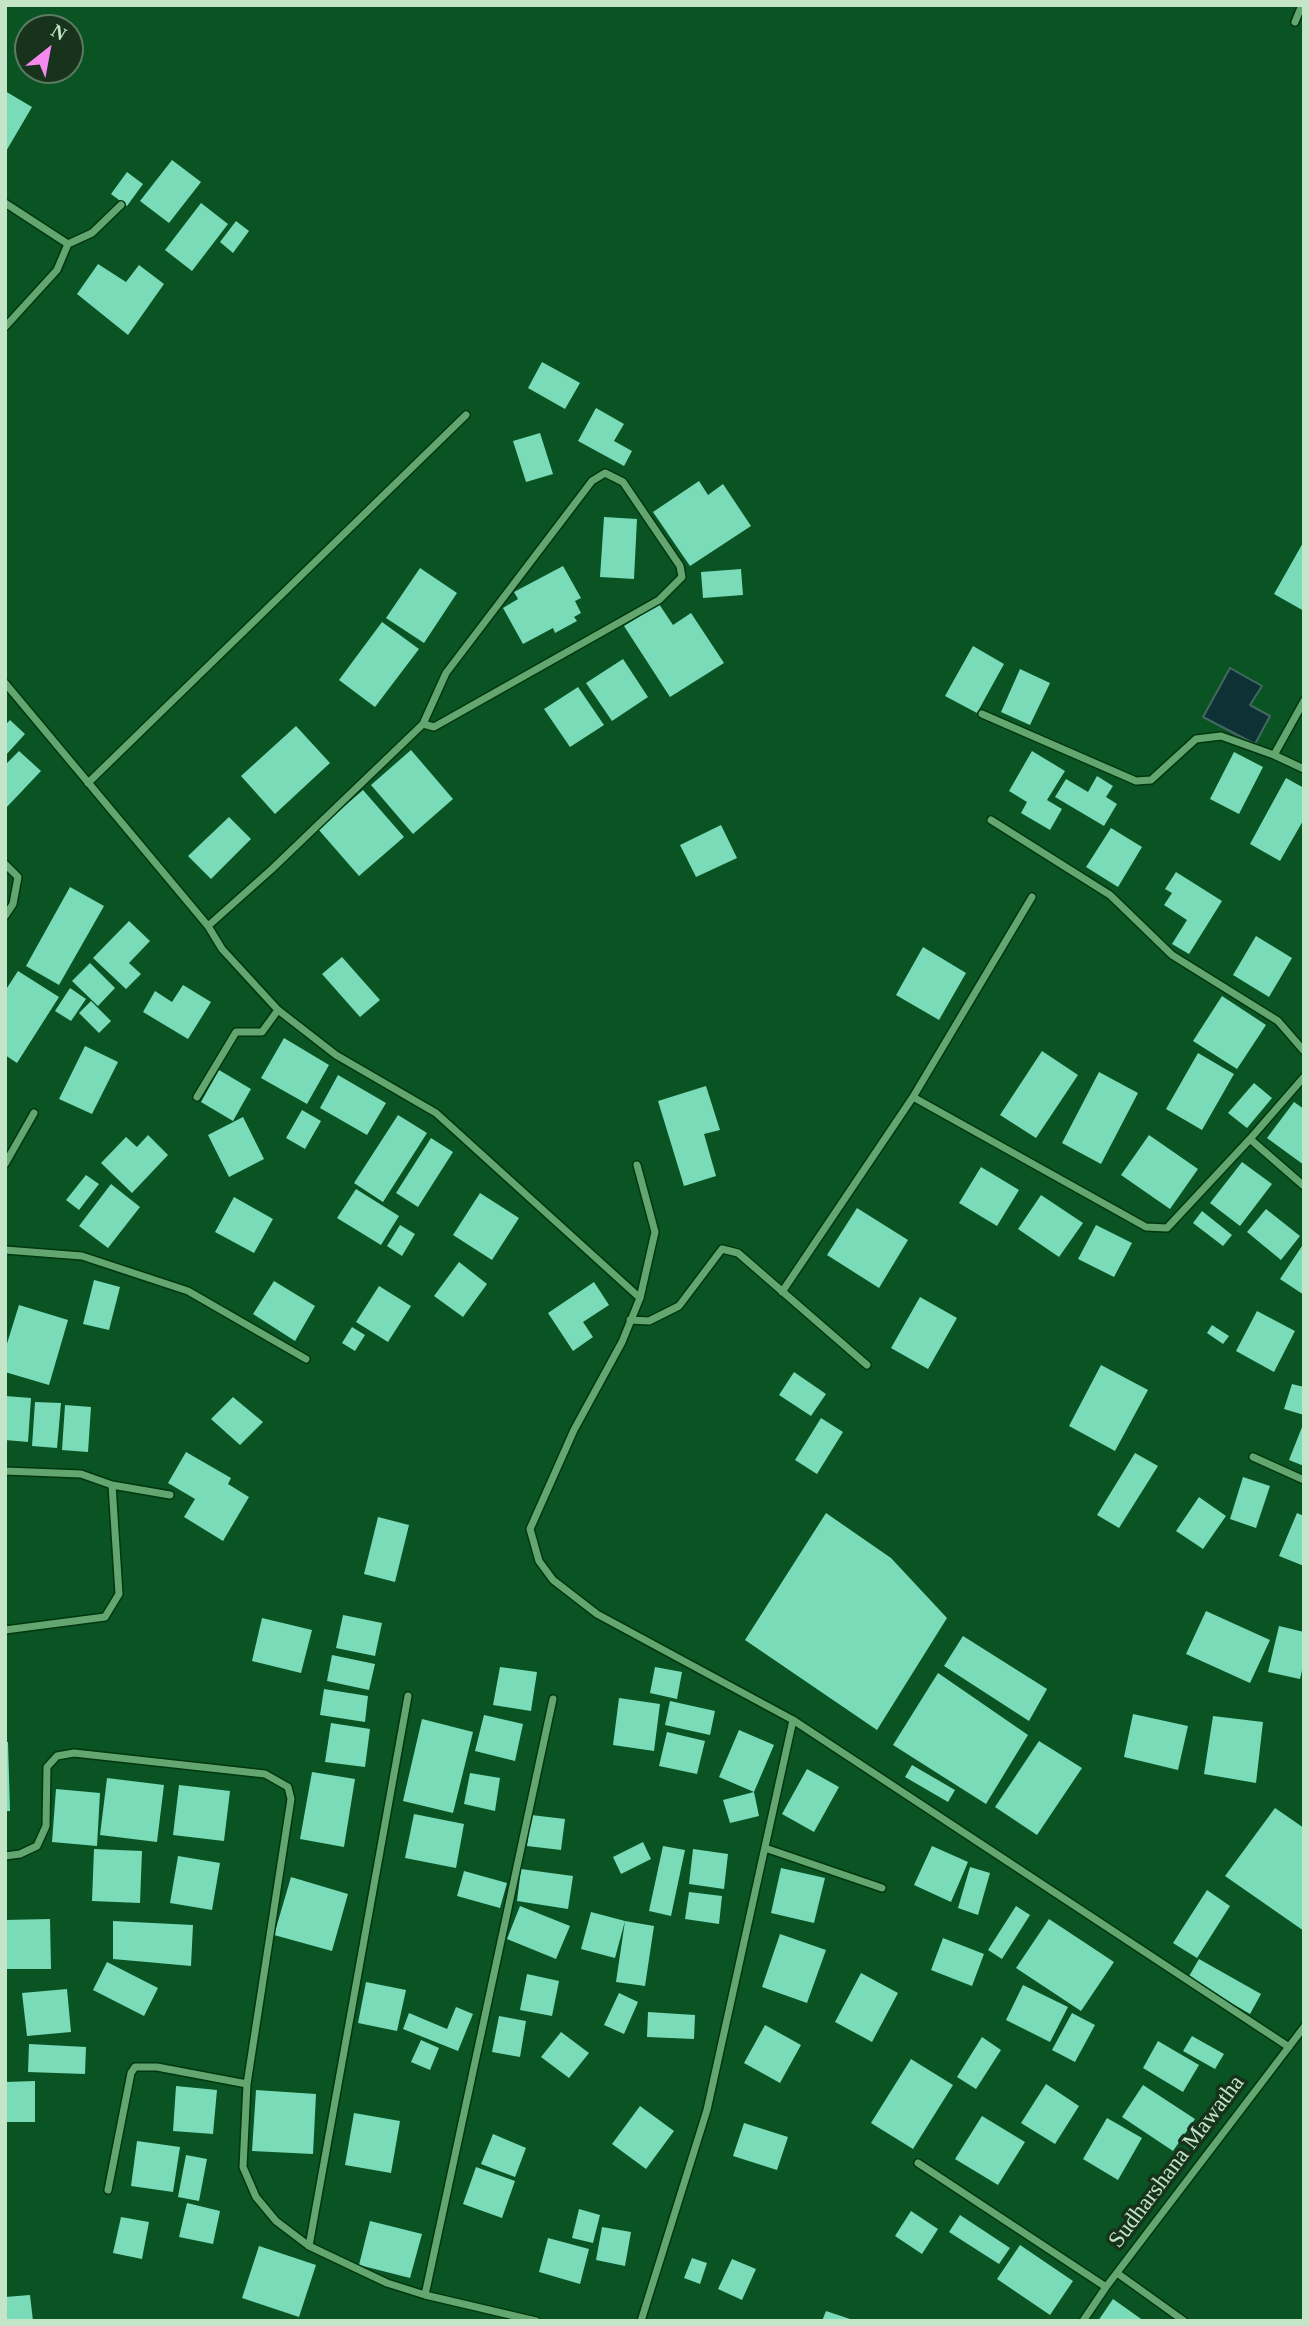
<!DOCTYPE html>
<style>
body{margin:0}
#map{position:relative;width:1309px;height:2326px;overflow:hidden;background:#095422;font-family:Georgia,serif}
canvas{display:block}
.frame{position:absolute;inset:0;border:7px solid #c4e5c8;pointer-events:none}
.north{position:absolute;left:14px;top:14px;width:70px;height:70px;box-sizing:border-box;background:#17331c;border:2px solid #5c7a61;border-radius:50%;rotate:31deg;font-size:19px;font-weight:700;line-height:28px;text-align:center;color:#c4e5c8}
.north::after{content:'';display:block;margin:auto;width:24px;height:32px;background:#f489f0;clip-path:polygon(50% 0,100% 100%,50% 72%,0 100%)}
</style>
<div id="map">
<canvas width="1309" height="2326"></canvas>
<div class="frame"></div>
<div class="north">N</div>
</div>
<script>
const context = document.querySelector('canvas').getContext('2d');
context.lineJoin = 'round';
function paint(path, color) { context.fillStyle = color; context.fill(path, 'evenodd'); }
const poly = rows => new Path2D(rows.map(r => 'M' + r).join(''));
function stroke(path, color, width, dash) { context.strokeStyle = color; context.lineWidth = width; context.lineCap = dash ? 'butt' : 'round'; context.setLineDash(dash || []); context.stroke(path); }
function drawText(font, color, halo, rows, align = 'center') {
  context.font = font + ' Georgia,serif'; context.lineWidth = 7; context.setLineDash([]); context.textBaseline = 'middle'; context.strokeStyle = halo; context.fillStyle = color; for (const [text, x, y, turn = 0] of rows) {
    context.save(); context.translate(x, y); context.rotate((+turn || 0) * Math.PI / 180); context.textAlign = isNaN(turn) ? turn : align; if (halo) context.strokeText(text, 0, 0); context.fillText(text, 0, 0); context.restore();
  }
}
const water = poly([
 [1230,668,1262,686,1250,705,1270,716,1255,744,1203,717,1230,668]
]);
paint(water, '#0e3136');
stroke(water, '#456762', 2);
paint(poly([
 [5,91,32,107,5,153],
 [172,160,201,182,169,223,140,201],
 [127,172,143,184,127,206,111,194],
 [201,203,228,224,192,271,165,250],
 [236,221,249,231,233,253,220,242],
 [98,264,126,282,139,265,164,284,128,335,77,294],
 [542,362,580,383,565,409,528,388],
 [596,408,624,424,614,441,632,451,624,466,578,441],
 [540,433,553,474,526,482,513,441],
 [699,481,708,495,723,484,751,526,690,566,653,512],
 [604,517,637,519,634,579,600,577],
 [1304,541,1304,611,1274,594],
 [563,566,581,598,575,601,581,613,574,617,577,621,555,633,553,628,523,644,503,608,518,599,514,592],
 [420,568,457,593,424,643,386,618],
 [741,569,743,595,703,598,701,572],
 [659,604,673,625,691,613,724,663,670,697,624,626],
 [382,622,419,649,375,707,339,680],
 [973,646,1004,664,977,713,945,696],
 [623,659,648,697,612,721,586,683],
 [1020,669,1050,683,1030,725,1001,712],
 [578,687,604,725,570,747,544,709],
 [10,720,25,734,5,756,5,725],
 [296,726,330,763,275,814,241,776],
 [411,750,453,799,413,834,371,785],
 [19,751,41,771,5,809,5,765],
 [1032,751,1065,771,1047,800,1062,809,1050,830,1021,813,1027,802,1009,791],
 [1234,752,1263,767,1239,814,1210,799],
 [1097,776,1113,786,1106,797,1117,804,1104,826,1055,797,1066,779,1088,792],
 [1286,778,1304,788,1304,819,1280,861,1250,844],
 [363,790,404,837,359,876,318,829],
 [229,817,251,839,211,879,188,856],
 [721,825,737,858,696,877,680,845],
 [1111,828,1142,847,1118,887,1086,867],
 [1176,872,1222,901,1189,954,1172,944,1187,920,1164,905,1172,893,1165,889],
 [70,887,104,906,59,985,26,966],
 [129,921,150,941,129,963,141,974,126,989,93,958],
 [1256,936,1292,958,1269,997,1233,975],
 [923,947,966,973,939,1020,896,995],
 [342,957,380,1000,360,1017,322,974],
 [90,963,115,988,98,1006,72,981],
 [18,971,59,997,17,1063,5,1055,5,991],
 [183,985,211,1002,188,1039,143,1012,155,991,172,1002],
 [70,988,86,999,71,1021,55,1011],
 [1222,996,1266,1025,1237,1069,1193,1041],
 [91,1001,111,1021,99,1033,79,1013],
 [284,1038,329,1065,307,1104,261,1078],
 [85,1046,118,1062,92,1114,59,1099],
 [1042,1051,1078,1075,1036,1138,1000,1115],
 [1198,1053,1234,1074,1202,1130,1166,1109],
 [219,1070,251,1089,233,1121,201,1102],
 [1099,1072,1138,1093,1101,1164,1062,1143],
 [338,1075,386,1103,367,1135,320,1108],
 [1254,1083,1272,1098,1247,1128,1228,1113],
 [706,1086,720,1130,704,1134,716,1176,684,1186,658,1101],
 [1294,1102,1304,1109,1304,1165,1267,1138],
 [302,1110,321,1121,305,1149,286,1138],
 [398,1115,427,1133,383,1202,354,1183],
 [243,1117,264,1159,229,1177,208,1135],
 [148,1135,168,1155,132,1193,101,1163,126,1137,137,1147],
 [1149,1135,1198,1169,1170,1209,1121,1175],
 [431,1138,453,1152,418,1207,396,1193],
 [1242,1162,1272,1184,1240,1226,1210,1203],
 [981,1167,1019,1190,997,1226,959,1203],
 [86,1175,99,1184,79,1210,66,1200],
 [111,1184,140,1207,108,1248,79,1226],
 [356,1189,399,1216,381,1245,337,1218],
 [480,1193,519,1218,492,1260,453,1235],
 [1041,1195,1083,1223,1059,1257,1018,1229],
 [234,1197,273,1219,254,1253,215,1232],
 [857,1208,908,1240,879,1288,827,1255],
 [1266,1209,1300,1236,1281,1260,1247,1232],
 [1202,1211,1232,1235,1223,1246,1193,1223],
 [400,1225,415,1234,402,1256,387,1246],
 [1096,1225,1132,1243,1114,1277,1078,1259],
 [1302,1246,1304,1247,1304,1295,1280,1279],
 [459,1262,487,1284,463,1317,434,1296],
 [94,1280,120,1287,109,1330,83,1324],
 [274,1281,315,1306,295,1341,253,1314],
 [594,1282,609,1305,583,1322,593,1337,573,1351,548,1313],
 [379,1286,411,1306,388,1342,356,1322],
 [920,1297,957,1318,928,1369,891,1348],
 [19,1305,68,1320,49,1385,5,1372,5,1350],
 [1257,1311,1295,1331,1274,1372,1236,1351],
 [1212,1325,1229,1336,1223,1344,1207,1333],
 [352,1327,365,1335,355,1351,342,1343],
 [1101,1365,1148,1390,1115,1451,1069,1426],
 [794,1372,826,1394,811,1416,779,1395],
 [1292,1384,1304,1387,1304,1415,1284,1409],
 [5,1396,31,1398,28,1442,5,1440],
 [233,1397,263,1422,240,1445,211,1419],
 [35,1402,61,1403,57,1448,32,1446],
 [65,1405,91,1407,88,1452,62,1450],
 [821,1418,843,1432,817,1474,795,1460],
 [1304,1422,1304,1466,1289,1460],
 [186,1452,231,1478,228,1484,249,1497,223,1541,184,1517,195,1499,168,1483],
 [1135,1453,1158,1466,1119,1528,1097,1515],
 [1243,1477,1270,1486,1256,1528,1230,1519],
 [1199,1497,1226,1516,1203,1549,1176,1531],
 [826,1513,891,1558,947,1618,877,1730,745,1640],
 [1297,1513,1304,1516,1304,1566,1279,1556],
 [378,1517,409,1525,395,1582,364,1574],
 [1206,1611,1270,1640,1250,1683,1186,1654],
 [343,1615,382,1623,375,1656,336,1648],
 [262,1618,312,1630,301,1673,252,1661],
 [1279,1626,1304,1632,1304,1662,1300,1679,1268,1672],
 [963,1636,1047,1689,1029,1721,944,1666],
 [332,1655,375,1664,369,1690,327,1681],
 [500,1667,537,1672,531,1711,493,1705],
 [655,1667,682,1672,677,1699,650,1693],
 [938,1673,1028,1735,986,1804,893,1745],
 [324,1689,368,1696,365,1722,320,1715],
 [619,1698,660,1704,654,1751,613,1745],
 [670,1701,715,1711,710,1735,665,1725],
 [1133,1714,1188,1726,1178,1770,1124,1757],
 [484,1715,523,1724,515,1761,475,1751],
 [1213,1716,1263,1722,1256,1783,1204,1774],
 [422,1719,473,1732,453,1813,403,1801],
 [331,1723,370,1729,365,1767,325,1762],
 [739,1730,774,1745,754,1792,719,1777],
 [667,1732,705,1741,697,1774,659,1766],
 [1039,1741,1082,1768,1037,1835,995,1807],
 [5,1742,8,1742,10,1811,5,1811],
 [912,1765,955,1790,948,1802,905,1777],
 [807,1769,839,1787,814,1832,782,1814],
 [312,1772,355,1779,344,1847,300,1839],
 [470,1773,500,1778,495,1811,464,1804],
 [107,1778,164,1785,157,1842,100,1835],
 [179,1785,230,1791,224,1841,173,1835],
 [56,1789,100,1793,97,1846,52,1842],
 [754,1792,759,1816,730,1823,723,1800],
 [1275,1808,1304,1828,1304,1931,1225,1876],
 [414,1814,464,1824,456,1868,405,1858],
 [531,1815,565,1819,561,1850,527,1846],
 [643,1842,651,1859,621,1874,613,1857],
 [663,1846,685,1850,671,1916,649,1911],
 [932,1846,968,1862,951,1902,914,1885],
 [94,1849,142,1851,140,1903,92,1901],
 [693,1849,728,1854,724,1889,689,1884],
 [178,1856,220,1863,212,1910,170,1903],
 [970,1867,990,1873,978,1915,958,1908],
 [781,1868,825,1878,814,1923,771,1913],
 [521,1869,573,1876,568,1909,517,1901],
 [464,1871,507,1883,500,1908,457,1896],
 [291,1877,348,1894,332,1951,274,1935],
 [1207,1890,1230,1906,1197,1958,1173,1943],
 [689,1892,722,1896,719,1924,685,1919],
 [520,1906,570,1926,556,1959,507,1939],
 [1016,1906,1030,1915,1002,1959,988,1950],
 [591,1912,625,1921,654,1926,645,1986,616,1982,625,1921,615,1958,581,1949],
 [50,1919,51,1969,5,1969,5,1920],
 [1049,1919,1114,1962,1081,2011,1016,1968],
 [113,1921,193,1925,191,1966,113,1959],
 [780,1934,826,1950,807,2003,762,1987],
 [943,1938,984,1954,972,1986,931,1970],
 [1199,1959,1261,1994,1250,2014,1188,1978],
 [107,1962,158,1988,144,2016,93,1990],
 [861,1973,898,1993,872,2042,835,2022],
 [527,1974,559,1981,552,2016,520,2010],
 [366,1982,406,1990,397,2031,358,2023],
 [1023,1985,1068,2007,1050,2042,1006,2020],
 [67,1989,71,2032,27,2036,22,1993],
 [619,1993,638,2002,624,2034,604,2025],
 [456,2007,473,2014,458,2051,403,2029,409,2013,447,2029],
 [648,2012,695,2015,694,2039,647,2037],
 [1072,2013,1095,2025,1075,2062,1052,2050],
 [499,2016,526,2021,520,2057,492,2052],
 [765,2025,801,2045,780,2083,744,2063],
 [561,2032,589,2053,569,2078,541,2057],
 [1192,2036,1224,2054,1215,2069,1183,2051],
 [982,2037,1001,2050,976,2089,957,2077],
 [421,2040,439,2048,430,2070,411,2062],
 [1158,2041,1199,2065,1183,2092,1143,2068],
 [29,2044,86,2047,85,2074,28,2072],
 [911,2059,953,2085,913,2149,871,2123],
 [35,2081,35,2122,5,2122,5,2082],
 [1046,2084,1079,2106,1055,2144,1021,2123],
 [1143,2085,1195,2119,1173,2151,1122,2117],
 [176,2086,217,2090,213,2134,173,2131],
 [256,2090,316,2094,313,2154,252,2151],
 [640,2106,674,2131,646,2169,612,2144],
 [354,2113,400,2121,391,2173,345,2165],
 [982,2116,1025,2142,998,2185,955,2159],
 [1107,2118,1142,2138,1118,2180,1083,2159],
 [744,2123,788,2137,777,2170,733,2156],
 [493,2134,526,2148,515,2177,481,2164],
 [137,2141,180,2147,173,2192,131,2186],
 [186,2155,207,2159,199,2201,178,2197],
 [476,2167,515,2181,502,2218,463,2204],
 [187,2203,220,2211,213,2244,179,2237],
 [579,2209,600,2215,593,2243,572,2238],
 [911,2211,938,2229,922,2254,895,2236],
 [960,2215,1010,2248,999,2264,949,2232],
 [121,2217,149,2222,142,2259,113,2253],
 [370,2221,422,2234,410,2278,359,2265],
 [602,2227,631,2232,625,2266,596,2260],
 [548,2238,589,2249,580,2284,539,2272],
 [1020,2245,1073,2281,1050,2315,997,2279],
 [259,2246,316,2265,299,2317,242,2298],
 [692,2258,707,2263,700,2284,684,2278],
 [732,2259,756,2269,742,2300,718,2289],
 [30,2295,33,2321,5,2321,5,2297],
 [1113,2299,1144,2321,1098,2321],
 [826,2311,853,2320,853,2321,822,2321]
]), '#7adbb9');
const street = poly([
 [1295,22,1302,5],
 [5,203,68,244,57,270,5,327],
 [68,244,92,233,121,205],
 [5,683,208,926,222,949,278,1010,336,1055,436,1113,640,1298],
 [982,714,1136,781,1151,780,1196,739,1221,736,1274,755,1304,769],
 [1274,755,1304,701],
 [88,783,466,415],
 [991,820,1110,895,1172,955,1278,1021,1304,1051],
 [5,864,18,877,13,904,5,916],
 [208,926,272,869,423,724,446,673,592,481,605,473,623,482,680,566,682,577,659,600,434,727,423,724],
 [197,1097,236,1032,262,1032,278,1010],
 [913,1097,1146,1227,1167,1228,1250,1139,1304,1077],
 [1250,1139,1304,1186],
 [5,1164,34,1113],
 [637,1165,655,1232,640,1298,622,1342,574,1430,530,1529,539,1561,553,1580,597,1614,793,1720,1289,2047],
 [5,1250,82,1256,188,1291,306,1359],
 [782,1292,913,1097,1032,897],
 [630,1320,649,1321,679,1306,722,1249,738,1253,867,1365],
 [1253,1457,1304,1480],
 [5,1471,81,1474,112,1485,170,1495],
 [5,1630,105,1617,119,1594,112,1485],
 [765,1848,882,1888],
 [5,1856,20,1854,37,1846,46,1826,47,1767,57,1756,74,1753,265,1774,288,1787,291,1799,247,2084,243,2167,256,2197,276,2221,309,2246,387,2283,425,2295,536,2321],
 [918,2163,1106,2287],
 [108,2190,131,2073,135,2067,157,2067,247,2084],
 [309,2246,408,1696],
 [1117,2273,1184,2321],
 [425,2295,553,1699],
 [641,2321,707,2110,793,1720],
 [1083,2321,1106,2287,1304,2027]
]);
stroke(street, '#003610', 10);
stroke(street, '#63a66f', 7);
drawText('23px', '#c4e5c8', '#17331c', [
 ["Sudharshana Mawatha",1177,2162,-53]
]);
</script>
